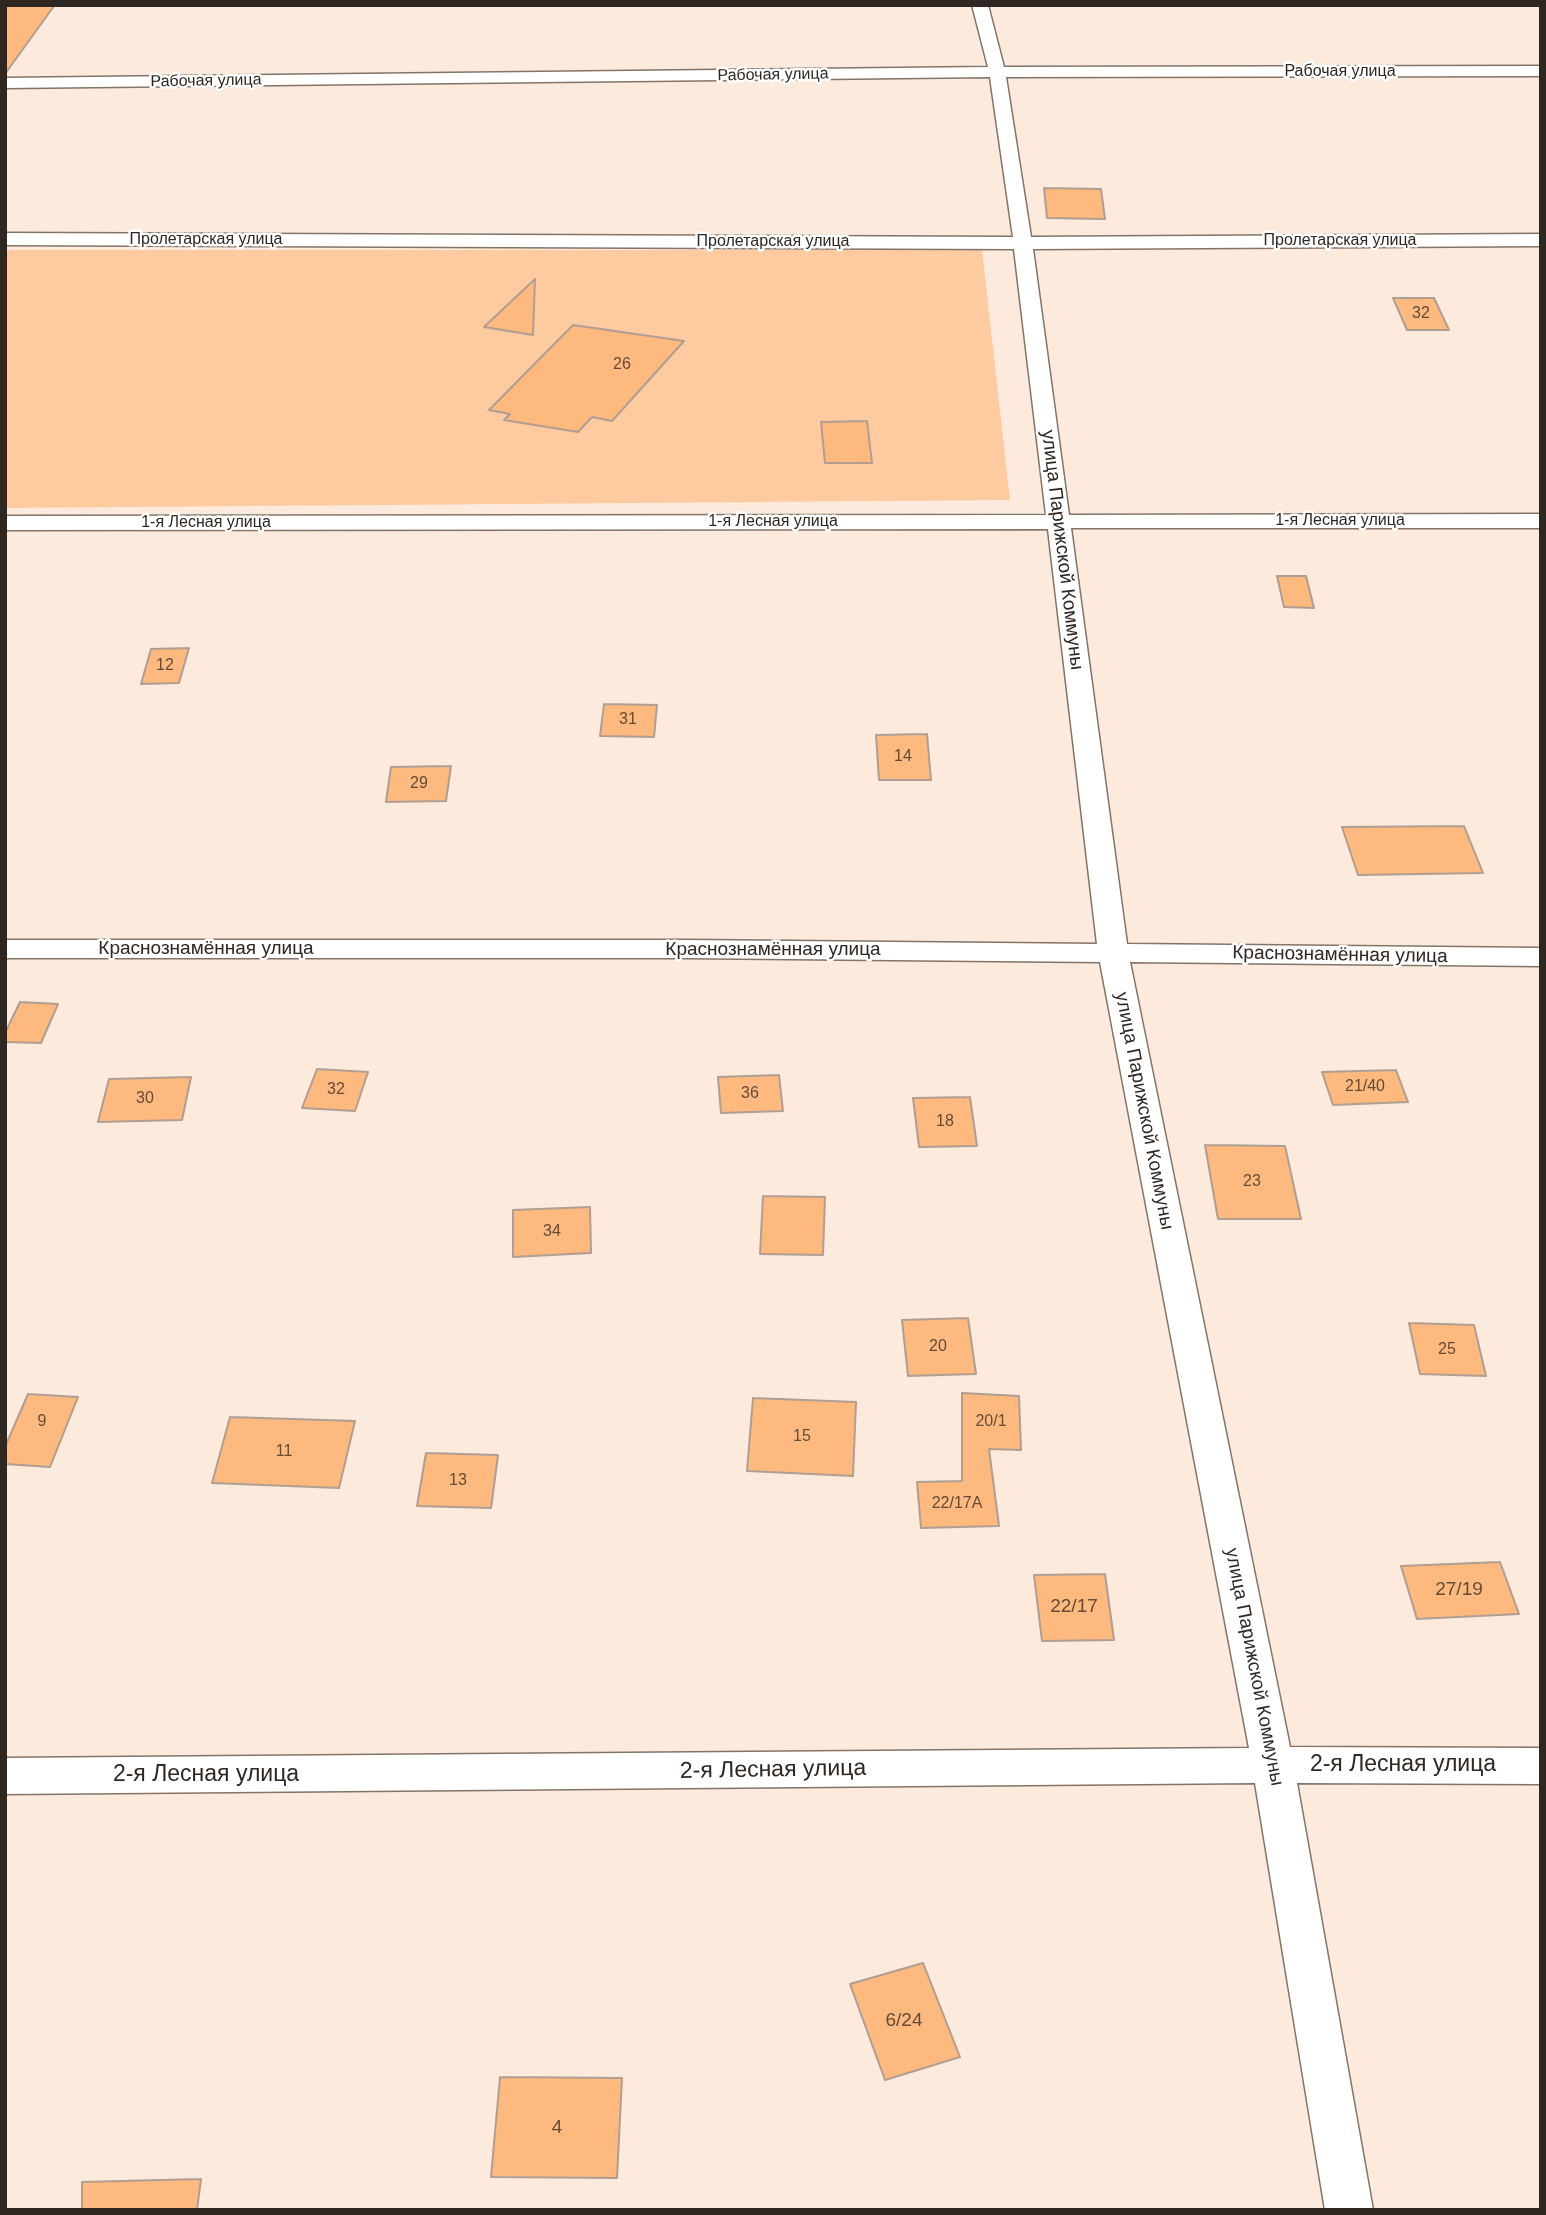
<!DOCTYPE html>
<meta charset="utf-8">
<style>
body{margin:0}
#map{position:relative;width:1546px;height:2215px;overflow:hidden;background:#fceadc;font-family:Helvetica,sans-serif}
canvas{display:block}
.frame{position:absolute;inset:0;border:7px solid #2e2722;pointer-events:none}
</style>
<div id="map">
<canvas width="1546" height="2215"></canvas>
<div class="frame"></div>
</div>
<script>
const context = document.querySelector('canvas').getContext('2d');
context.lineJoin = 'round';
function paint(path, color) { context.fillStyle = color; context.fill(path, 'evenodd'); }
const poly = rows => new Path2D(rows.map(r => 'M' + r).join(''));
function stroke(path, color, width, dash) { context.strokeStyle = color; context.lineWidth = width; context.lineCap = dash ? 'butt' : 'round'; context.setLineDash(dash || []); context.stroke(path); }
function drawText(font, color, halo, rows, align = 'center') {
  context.font = font + ' Helvetica,sans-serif'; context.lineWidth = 5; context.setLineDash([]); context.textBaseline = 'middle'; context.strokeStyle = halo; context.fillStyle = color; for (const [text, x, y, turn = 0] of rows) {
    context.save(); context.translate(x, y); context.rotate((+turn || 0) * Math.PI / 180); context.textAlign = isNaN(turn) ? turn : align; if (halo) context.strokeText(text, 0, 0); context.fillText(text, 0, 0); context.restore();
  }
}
paint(poly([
 [5,250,982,250,1010,500,5,508]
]), '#fecba1');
const building = poly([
 [5,6,54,6,5,74,5,6],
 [1044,188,1101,189,1105,219,1047,218,1044,188],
 [535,279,533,335,484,327,535,279],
 [1393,298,1434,298,1449,330,1407,330,1393,298],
 [573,325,684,341,612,421,592,417,578,432,504,420,510,414,489,410,573,325],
 [867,421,872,463,825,463,821,422,867,421],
 [1277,576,1306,576,1314,608,1284,607,1277,576],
 [189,648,179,683,141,684,151,649,189,648],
 [604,704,657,705,654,737,600,736,604,704],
 [927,734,931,780,879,780,876,735,927,734],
 [451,766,446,801,386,802,391,767,451,766],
 [1464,826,1483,873,1358,875,1342,827,1464,826],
 [20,1002,58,1004,41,1043,5,1042,5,1033,20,1002],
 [317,1069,368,1072,355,1111,302,1108,317,1069],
 [1396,1070,1408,1102,1333,1105,1322,1072,1396,1070],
 [779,1075,783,1111,721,1113,718,1077,779,1075],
 [191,1077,182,1120,98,1122,109,1079,191,1077],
 [970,1097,977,1146,919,1147,913,1098,970,1097],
 [1205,1145,1285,1146,1301,1219,1218,1219,1205,1145],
 [763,1196,825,1197,823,1255,760,1254,763,1196],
 [590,1207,591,1253,513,1257,513,1210,590,1207],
 [968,1318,976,1374,908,1376,902,1320,968,1318],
 [1409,1323,1474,1325,1486,1376,1420,1374,1409,1323],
 [962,1393,1019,1396,1021,1450,989,1449,999,1526,921,1528,917,1482,962,1481,962,1393],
 [28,1394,78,1397,50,1467,5,1464,5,1447,28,1394],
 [753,1398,856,1402,853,1476,747,1471,753,1398],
 [230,1417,355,1421,339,1488,212,1483,230,1417],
 [426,1453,498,1455,491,1508,417,1506,426,1453],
 [1500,1562,1519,1614,1417,1619,1401,1566,1500,1562],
 [1105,1574,1114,1640,1042,1641,1034,1575,1105,1574],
 [923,1963,960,2057,885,2080,850,1984,923,1963],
 [500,2077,622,2078,617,2178,491,2177,500,2077],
 [201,2179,197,2210,82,2210,82,2182,201,2179]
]);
paint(building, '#feb97e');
stroke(building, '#af9e91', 2);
const street = poly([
 [972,5,988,5,1004,67,1541,66,1541,76,1006,77,1031,237,1541,234,1541,246,1033,249,1069,515,1541,514,1541,528,1071,528,1127,944,1541,948,1541,966,1130,962,1290,1747,1541,1748,1541,1784,1297,1783,1373,2210,1325,2210,1255,1783,5,1794,5,1758,1249,1748,1100,962,687,958,5,958,5,940,687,940,1097,944,1048,529,5,530,5,516,1046,515,1014,249,5,245,5,233,1013,237,990,77,5,88,5,78,988,67,972,5]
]);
stroke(street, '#847467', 3);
paint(street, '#fff');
drawText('16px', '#2e2722', '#fff', [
 ["Рабочая улица",1340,72],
 ["Рабочая улица",773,75,-1],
 ["Рабочая улица",206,81,-1],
 ["Пролетарская улица",206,240],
 ["Пролетарская улица",1340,241],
 ["Пролетарская улица",773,242],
 ["1-я Лесная улица",1340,521],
 ["1-я Лесная улица",773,522],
 ["1-я Лесная улица",206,523]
]);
drawText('16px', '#624c39', null, [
 ["32",1421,314],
 ["26",622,365],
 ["12",165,666],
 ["31",628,720],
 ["14",903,757],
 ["29",419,784],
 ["21/40",1365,1087],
 ["32",336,1090],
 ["36",750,1094],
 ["30",145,1099],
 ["18",945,1122],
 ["23",1252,1182],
 ["34",552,1232],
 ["20",938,1347],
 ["25",1447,1350],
 ["9",42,1422],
 ["20/1",991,1422],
 ["15",802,1437],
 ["11",284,1452],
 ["13",458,1481],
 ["22/17А",957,1504]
]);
drawText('19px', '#2e2722', '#fff', [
 ["улица Парижской Коммуны",1062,550,83],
 ["Краснознамённая улица",206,949],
 ["Краснознамённая улица",773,950],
 ["Краснознамённая улица",1340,955,1],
 ["улица Парижской Коммуны",1144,1111,79],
 ["улица Парижской Коммуны",1254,1667,79]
]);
drawText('19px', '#624c39', null, [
 ["27/19",1459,1590],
 ["22/17",1074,1607],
 ["6/24",904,2021],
 ["4",557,2128]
]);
drawText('23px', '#2e2722', '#fff', [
 ["2-я Лесная улица",1403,1765],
 ["2-я Лесная улица",773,1770,-1],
 ["2-я Лесная улица",206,1775]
]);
</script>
